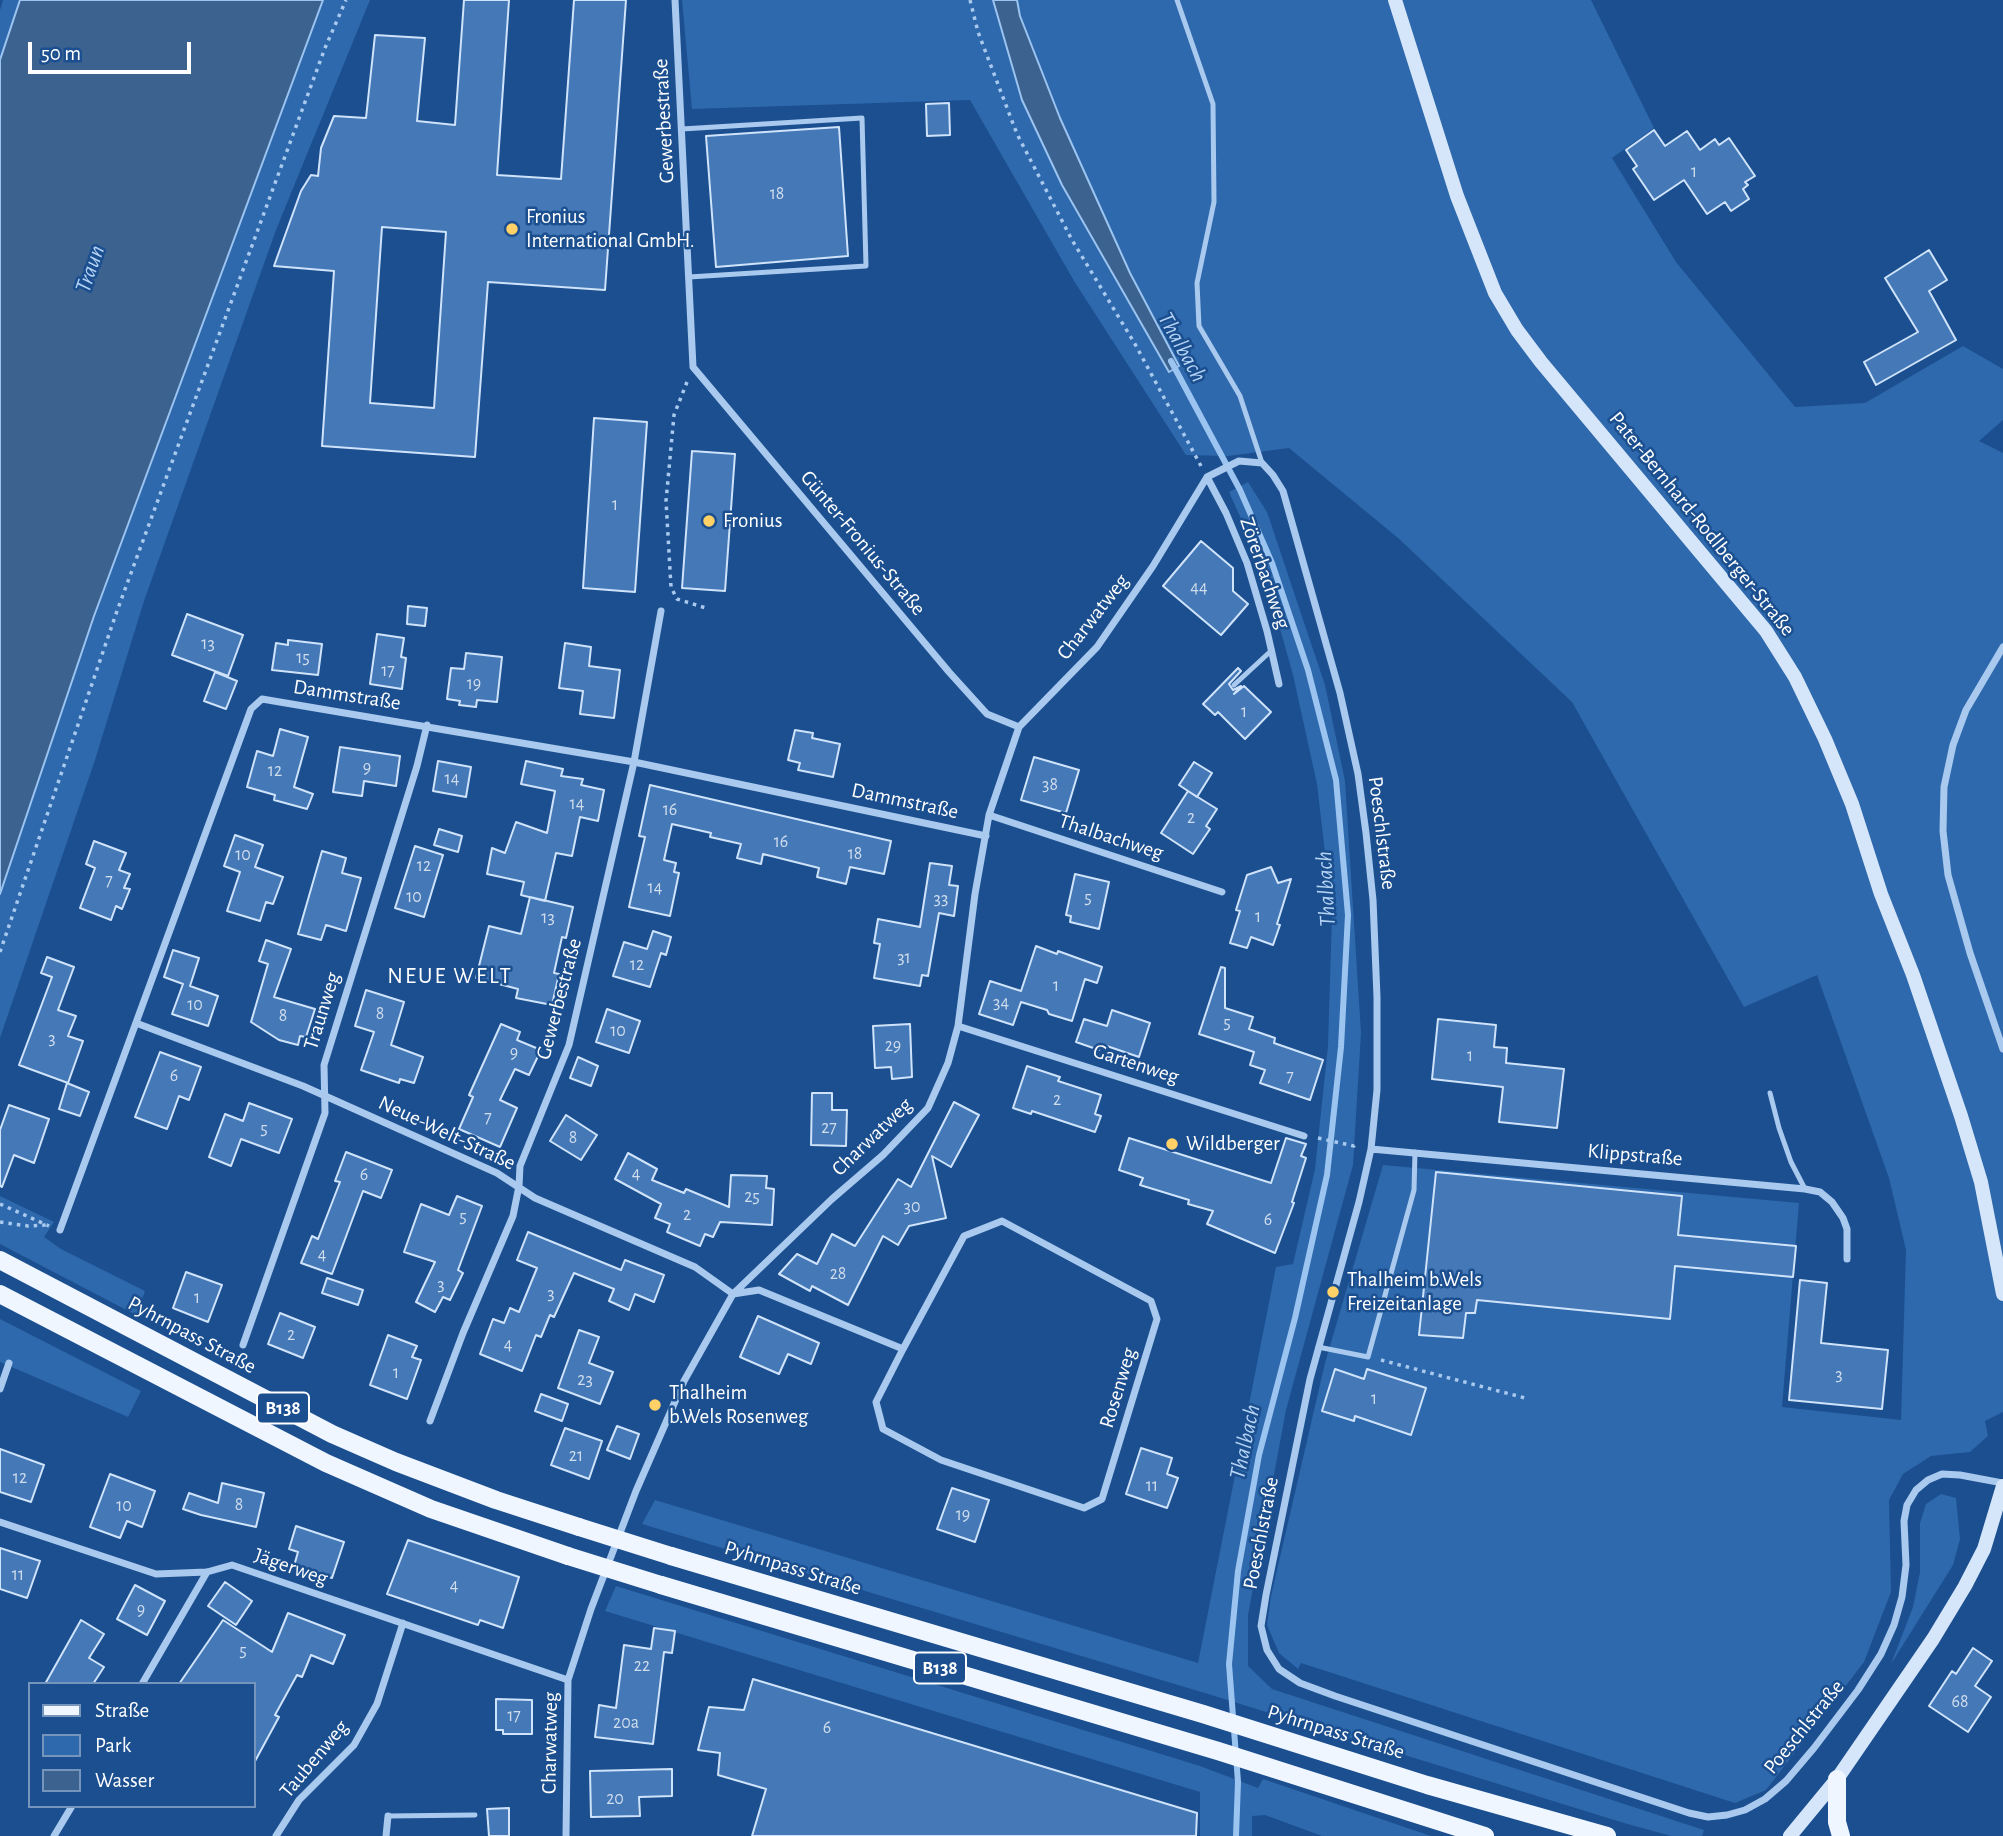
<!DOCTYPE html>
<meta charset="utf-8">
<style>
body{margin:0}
#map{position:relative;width:2003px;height:1836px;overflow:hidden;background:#1b4f8f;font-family:"Alegreya Sans",sans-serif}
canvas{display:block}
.legend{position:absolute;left:28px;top:1682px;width:228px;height:126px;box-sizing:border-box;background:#1b4f8f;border:2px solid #7695bc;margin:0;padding:9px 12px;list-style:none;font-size:21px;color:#fff}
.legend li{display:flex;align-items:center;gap:14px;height:35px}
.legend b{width:35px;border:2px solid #7695bc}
.scale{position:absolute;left:28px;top:42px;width:163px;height:32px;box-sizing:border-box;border:4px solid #fff;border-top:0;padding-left:9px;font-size:21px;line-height:24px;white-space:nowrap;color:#fff;-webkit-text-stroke:5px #1b4f8f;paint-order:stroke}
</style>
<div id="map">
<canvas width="2003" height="1836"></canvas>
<ul class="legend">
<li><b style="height:9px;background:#f0f6ff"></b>Straße</li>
<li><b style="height:19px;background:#2e69ad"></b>Park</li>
<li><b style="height:19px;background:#3c6290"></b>Wasser</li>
</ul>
<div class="scale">50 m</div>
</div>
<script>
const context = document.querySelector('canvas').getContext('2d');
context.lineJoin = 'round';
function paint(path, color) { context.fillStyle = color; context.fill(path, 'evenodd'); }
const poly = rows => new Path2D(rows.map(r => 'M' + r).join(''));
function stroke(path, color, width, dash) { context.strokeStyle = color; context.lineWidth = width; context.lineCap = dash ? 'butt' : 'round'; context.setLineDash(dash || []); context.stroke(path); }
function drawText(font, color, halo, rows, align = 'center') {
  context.font = font + ' "Alegreya Sans",sans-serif'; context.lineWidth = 5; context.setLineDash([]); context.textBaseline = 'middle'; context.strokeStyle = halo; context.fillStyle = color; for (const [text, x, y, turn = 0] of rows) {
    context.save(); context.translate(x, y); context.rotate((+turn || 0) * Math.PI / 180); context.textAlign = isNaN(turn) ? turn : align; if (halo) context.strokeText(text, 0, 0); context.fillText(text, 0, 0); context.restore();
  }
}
paint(poly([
 [3,0,20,0,0,60,0,10],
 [323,0,370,0,276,230,144,601,95,760,0,1038,0,894,94,616],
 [682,0,993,0,1022,100,1062,185,1169,372,1179,365,1130,273,1060,118,1020,16,1017,0,1591,0,1654,128,1612,158,1676,262,1795,407,1865,403,1963,346,2003,369,2003,420,1979,441,2003,453,2003,1412,1985,1421,1988,1436,1970,1452,1931,1456,1903,1474,1889,1500,1891,1592,1864,1662,1766,1790,1735,1803,1301,1663,1298,1669,1279,1653,1267,1625,1271,1596,1325,1363,1383,1165,1799,1203,1782,1407,1901,1420,1906,1250,1889,1178,1817,975,1744,1007,1572,702,1398,538,1289,448,1228,456,1186,455,1074,281,970,100,692,109],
 [1248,482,1267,512,1325,685,1345,781,1361,1033,1353,1165,1286,1410,1248,1615,1248,1666,1272,1689,1704,1830,1702,1836,1671,1836,1624,1823,1208,1694,642,1524,655,1500,1198,1663,1276,1267,1293,1264,1315,1169,1328,1046,1332,914,1317,784,1293,675,1263,568,1229,492],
 [0,1196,54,1222,44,1237,61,1249,145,1291,136,1315,0,1244],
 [0,1319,141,1391,128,1417,0,1362],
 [1941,1494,1956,1498,1960,1539,1953,1565,1891,1664,1913,1607,1920,1572,1920,1523,1926,1504],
 [616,1586,1200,1766,1258,1788,1263,1779,1431,1836,1322,1836,1265,1815,1252,1816,1252,1836,1200,1836,1200,1792,605,1611]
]), '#2e69ad');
const water = poly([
 [20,0,323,0,94,616,0,894,0,60,20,0],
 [993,0,1017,0,1020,16,1060,118,1130,273,1179,366,1169,372,1062,185,1022,100,993,0]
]);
paint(water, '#3c6290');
stroke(water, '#9cc4f0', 2);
stroke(poly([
 [1171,361,1240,490,1272,563,1308,670,1336,780,1348,915,1341,1047,1327,1175,1295,1318,1259,1455,1238,1571,1229,1664,1238,1782,1236,1836]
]), '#9cc4f0', 6);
const building = poly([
 [464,0,509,0,497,175,561,179,574,0,626,0,605,290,488,282,475,457,322,446,334,271,274,266,301,191,311,175,318,176,321,148,334,116,366,118,375,35,425,38,417,121,455,125,464,0],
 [382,227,446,232,434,408,370,403,382,227],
 [949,103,950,135,927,136,926,104,949,103],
 [839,127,848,256,716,267,706,136,839,127],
 [1654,130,1665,146,1687,131,1700,150,1715,139,1719,145,1729,138,1755,176,1745,182,1748,185,1743,189,1749,199,1731,211,1725,202,1707,214,1684,180,1654,200,1633,169,1637,166,1626,150,1654,130],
 [1929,250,1947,280,1929,291,1956,340,1876,385,1864,362,1918,332,1885,278,1929,250],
 [594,418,647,422,635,592,583,588,594,418],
 [692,451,735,454,725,591,682,588,692,451],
 [1201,541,1233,568,1233,591,1248,604,1221,635,1163,586,1201,541],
 [408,606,427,608,425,626,407,624,408,606],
 [187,614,243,635,228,676,172,655,187,614],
 [377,634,404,638,401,657,406,658,402,689,370,684,377,634],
 [288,640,322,644,318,675,272,670,276,643,288,645,288,640],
 [565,643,591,647,589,666,620,670,614,718,580,714,583,691,559,688,565,643],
 [466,653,502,657,497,702,477,700,476,707,459,705,460,701,447,699,451,668,464,669,466,653],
 [1238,668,1241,671,1229,684,1233,690,1241,686,1234,694,1244,686,1271,712,1245,739,1218,712,1215,715,1203,704,1238,668],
 [215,672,237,681,226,709,204,701,215,672],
 [280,729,308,737,294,787,313,794,307,809,274,800,275,795,247,787,257,751,273,756,280,729],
 [795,730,813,733,812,738,840,744,833,777,798,770,800,763,788,760,795,730],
 [340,747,400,756,396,786,364,781,362,796,333,792,340,747],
 [1034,757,1079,770,1066,813,1021,800,1034,757],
 [438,761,471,767,466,797,433,791,438,761],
 [526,761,563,769,561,776,583,779,581,785,604,790,598,821,580,817,572,856,556,853,545,901,521,895,524,882,487,874,492,848,505,853,516,822,547,833,555,791,521,784,526,761],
 [1194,762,1212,773,1197,797,1179,785,1194,762],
 [650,785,891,841,884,874,850,867,846,884,817,877,819,868,763,854,761,864,737,858,741,844,710,837,711,833,672,824,664,860,676,863,674,872,679,873,670,916,629,907,645,837,639,836,650,785],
 [1188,791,1217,809,1206,826,1210,829,1193,854,1161,833,1188,791],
 [439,829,462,836,458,852,434,845,439,829],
 [235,835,263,845,255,867,283,877,273,904,266,902,260,921,227,911,240,872,224,866,235,835],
 [94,841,126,853,119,870,130,874,124,888,130,889,122,909,116,906,111,920,80,908,95,868,86,864,94,841],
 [415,846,443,855,424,917,395,908,415,846],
 [322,851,346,858,342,873,361,878,346,931,326,925,321,940,298,934,322,851],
 [930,863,952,866,949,885,958,886,954,916,939,913,928,976,922,975,920,986,874,978,880,944,874,943,878,919,920,927,930,863],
 [1271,867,1278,883,1291,879,1277,924,1280,925,1273,945,1251,937,1247,948,1230,943,1240,911,1236,910,1247,875,1271,867],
 [1075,874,1109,882,1099,929,1070,922,1071,916,1066,915,1075,874],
 [530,897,573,907,566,938,562,937,554,973,559,974,552,1005,516,998,518,989,476,978,489,926,521,934,530,897],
 [653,931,671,937,666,955,661,953,650,987,613,976,624,942,647,949,653,931],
 [266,940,291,949,274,997,315,1009,306,1037,300,1036,298,1045,279,1040,251,1022,268,964,259,961,266,940],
 [1036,946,1057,954,1058,951,1102,967,1097,983,1085,979,1072,1021,1049,1014,1047,1010,1021,1002,1013,1025,979,1014,990,981,1021,991,1036,946],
 [173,950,199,958,190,986,218,996,208,1026,172,1014,183,984,164,977,173,950],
 [47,957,74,967,58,1010,76,1016,68,1036,83,1041,68,1083,19,1065,52,977,41,973,47,957],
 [1221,967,1225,968,1225,1008,1253,1017,1249,1029,1275,1038,1274,1043,1323,1060,1310,1100,1260,1083,1265,1070,1250,1065,1254,1052,1199,1034,1221,967],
 [366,990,404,1002,391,1045,423,1057,414,1083,400,1079,399,1083,361,1070,374,1032,355,1026,366,990],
 [607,1009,640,1021,629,1053,596,1042,607,1009],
 [1112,1010,1150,1023,1139,1057,1101,1044,1099,1050,1076,1042,1084,1019,1107,1026,1112,1010],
 [1438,1019,1496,1025,1494,1047,1507,1048,1506,1063,1564,1069,1557,1128,1499,1122,1503,1087,1432,1079,1438,1019],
 [501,1024,520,1032,517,1040,541,1050,529,1075,515,1069,500,1100,517,1108,500,1147,459,1129,473,1097,469,1095,501,1024],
 [910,1024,912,1077,892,1079,891,1067,875,1068,873,1026,910,1024],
 [160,1052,201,1067,189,1100,179,1096,167,1129,135,1117,160,1052],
 [578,1057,598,1066,591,1086,570,1078,578,1057],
 [1027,1066,1060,1077,1058,1081,1101,1095,1095,1114,1101,1116,1095,1132,1032,1111,1031,1114,1013,1108,1027,1066],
 [67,1083,89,1092,80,1116,59,1109,67,1083],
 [812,1093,832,1093,832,1110,847,1110,846,1146,811,1145,812,1093],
 [954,1102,979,1115,951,1167,932,1156,946,1218,909,1226,898,1245,883,1236,848,1305,812,1286,810,1291,779,1274,797,1254,817,1264,832,1234,855,1246,898,1179,911,1187,954,1102],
 [249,1103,292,1119,279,1153,241,1139,231,1166,209,1157,225,1114,243,1121,249,1103],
 [9,1105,49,1119,34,1163,14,1155,2,1187,0,1186,0,1130,9,1105],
 [566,1115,597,1135,581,1160,550,1141,566,1115],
 [1129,1138,1271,1183,1286,1138,1306,1144,1301,1156,1306,1158,1292,1202,1294,1203,1275,1253,1207,1224,1213,1211,1188,1204,1189,1200,1140,1185,1143,1178,1119,1170,1129,1138],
 [346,1152,392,1170,381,1198,363,1191,332,1274,301,1263,312,1236,318,1239,340,1182,335,1181,346,1152],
 [628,1153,657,1169,652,1180,684,1193,686,1189,729,1207,731,1175,767,1176,766,1188,774,1189,772,1225,720,1222,713,1237,705,1234,700,1246,667,1232,670,1224,655,1218,661,1204,615,1179,628,1153],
 [1436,1172,1682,1196,1678,1235,1796,1246,1793,1277,1675,1266,1670,1319,1477,1300,1475,1313,1466,1313,1463,1338,1419,1335,1436,1172],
 [457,1196,482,1206,458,1270,463,1273,450,1300,443,1297,435,1312,416,1302,435,1262,404,1252,421,1204,449,1215,457,1196],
 [528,1232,621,1270,625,1260,664,1275,654,1302,635,1294,629,1310,609,1301,614,1289,574,1273,554,1317,550,1315,541,1337,536,1335,522,1371,480,1354,493,1319,504,1323,510,1308,519,1312,537,1268,517,1260,528,1232],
 [186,1272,222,1285,208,1322,173,1308,186,1272],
 [327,1278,363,1290,358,1305,322,1293,327,1278],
 [1800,1280,1827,1283,1821,1343,1888,1350,1882,1409,1789,1400,1800,1280],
 [280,1313,315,1327,303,1358,268,1344,280,1313],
 [758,1316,819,1343,811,1364,788,1354,779,1374,740,1357,758,1316],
 [579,1330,599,1337,589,1363,613,1372,600,1404,558,1388,579,1330],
 [388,1335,417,1346,412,1357,421,1360,407,1399,370,1385,388,1335],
 [1335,1369,1364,1379,1367,1369,1426,1388,1411,1435,1355,1416,1354,1421,1322,1411,1335,1369],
 [541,1394,568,1404,562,1421,535,1411,541,1394],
 [617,1426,639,1434,630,1459,607,1450,617,1426],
 [565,1428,602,1441,589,1479,551,1465,565,1428],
 [1141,1448,1172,1458,1167,1474,1178,1478,1167,1508,1126,1494,1141,1448],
 [0,1449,44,1465,31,1502,0,1492,0,1449],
 [110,1474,155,1491,142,1527,127,1521,120,1538,90,1527,110,1474],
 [222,1483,264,1493,256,1527,201,1515,183,1509,189,1493,218,1503,222,1483],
 [952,1488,989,1500,975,1542,937,1529,952,1488],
 [296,1526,344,1542,332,1578,294,1566,298,1552,289,1549,296,1526],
 [408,1540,519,1577,503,1628,480,1620,478,1625,387,1594,408,1540],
 [0,1548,40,1561,27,1598,0,1589,0,1548],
 [225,1582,252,1601,236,1625,208,1606,225,1582],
 [135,1585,165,1601,147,1635,117,1619,135,1585],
 [288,1613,345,1635,333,1664,311,1655,302,1677,297,1675,275,1715,279,1717,254,1763,254,1684,179,1684,223,1620,272,1652,288,1613],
 [81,1620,104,1634,89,1658,104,1667,93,1684,45,1684,81,1620],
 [654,1628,675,1631,672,1653,664,1652,653,1744,595,1737,599,1705,616,1708,624,1645,651,1649,654,1628],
 [1973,1648,1992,1661,1975,1686,1991,1697,1968,1732,1929,1706,1952,1671,1956,1674,1973,1648],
 [753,1679,1197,1813,1196,1836,752,1836,766,1789,718,1775,720,1753,698,1750,709,1707,744,1710,753,1679],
 [496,1699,532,1700,532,1734,503,1734,503,1730,496,1730,496,1699],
 [672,1769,672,1796,639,1797,640,1816,591,1817,590,1771,672,1769],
 [509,1808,509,1836,489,1836,487,1809,509,1808]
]);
paint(building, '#4478b7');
stroke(building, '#cfe3fa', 2);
stroke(poly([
 [970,0,978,32,1017,134,1072,240,1135,344,1201,466],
 [687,382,674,415,666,501,671,587,677,599,709,609],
 [0,952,117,611,325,48,346,0],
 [1318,1138,1354,1146,1356,1142],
 [0,1204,49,1226],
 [0,1222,28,1226,46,1225],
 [1381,1360,1529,1399]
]), '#a9c9ee', 3.5, [3.5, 5]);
stroke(poly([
 [1177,0,1213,104,1214,202,1197,283,1199,326,1240,396,1262,463],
 [682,129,862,118,866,266,689,277],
 [1234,685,1272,650],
 [1770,1093,1779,1128,1791,1162,1805,1189],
 [1318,1347,1368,1357,1414,1190,1415,1152],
 [388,1816,475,1815]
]), '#a9c9ee', 5);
stroke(poly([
 [675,0,693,367,949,672,987,714,1019,727],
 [1207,477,1226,513,1247,563,1267,631,1279,684],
 [2003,647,1966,710,1953,745,1944,787,1943,831,1948,875,1970,953,2003,1049],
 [989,815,1222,892],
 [136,1023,303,1086,497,1173,535,1198,695,1267,733,1294,759,1290,903,1349,876,1402,883,1429,941,1460,1084,1508,1102,1499,1157,1319,1151,1301,1002,1221,964,1236,903,1349],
 [958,1026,1304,1136],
 [1371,1149,1805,1189,1820,1192,1832,1202,1843,1218,1847,1229,1847,1259],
 [60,1230,251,709,262,699,634,762,986,836],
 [243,1345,325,1113,324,1065,417,766,427,725],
 [0,1389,9,1363],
 [430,1421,463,1333,513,1216,519,1186,520,1166,569,1045,634,762,661,611],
 [0,1522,156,1574,207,1572,232,1565,568,1680],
 [142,1684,207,1572],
 [54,1836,72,1806],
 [276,1836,299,1800,354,1745,377,1704,403,1623],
 [386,1836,388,1816],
 [566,1836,568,1680,591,1609,636,1491,684,1381,733,1294,832,1199,883,1155,928,1108,948,1063,958,1026,975,894,989,815,1019,727,1097,647,1153,566,1207,477,1239,461,1262,463,1273,475,1283,491,1340,693,1358,774,1366,833,1373,900,1377,997,1377,1090,1371,1149,1359,1202,1310,1379,1266,1595,1261,1626,1267,1650,1279,1669,1300,1683,1335,1696,1689,1813,1708,1817,1727,1815,1745,1810,1765,1799,1786,1781,1814,1748,1858,1690,1881,1654,1894,1625,1902,1597,1906,1565,1904,1521,1907,1505,1916,1490,1928,1480,1942,1474,1960,1475,2003,1483]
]), '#a9c9ee', 7);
stroke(poly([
 [1395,0,1457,196,1495,293,1517,330,1541,362,1766,631,1795,677,1825,739,1852,804,1881,894,1913,975,1961,1116,1981,1182,2003,1294],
 [1790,1836,1837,1779,1933,1639,1965,1586,1984,1549,2003,1486]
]), '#d6e6fa', 14);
stroke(poly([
 [0,1260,332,1434,396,1462,496,1500,579,1527],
 [0,1294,326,1463,431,1509,568,1556],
 [671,1556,1203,1714,1427,1785,1607,1836],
 [661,1585,1218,1751,1485,1836],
 [1837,1779,1837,1822,1841,1836]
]), '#f0f6ff', 18);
stroke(poly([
 [579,1527,671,1556],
 [568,1556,661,1585]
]), '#f0f6ff', 18);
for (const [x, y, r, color] of [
 [512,229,7,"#ffd166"],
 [709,521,7,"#ffd166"],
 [1172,1144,7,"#ffd166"],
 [1333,1292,7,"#ffd166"],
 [655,1405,7,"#ffd166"]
]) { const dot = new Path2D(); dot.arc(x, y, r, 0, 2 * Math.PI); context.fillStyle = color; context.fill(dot); stroke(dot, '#1b4f8f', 2.5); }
drawText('18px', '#d0dded', null, [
 ["1",1694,172],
 ["18",777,194],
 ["1",615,505],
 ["44",1199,588],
 ["13",208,644],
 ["15",303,658],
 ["17",388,671],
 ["19",474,684],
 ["1",1244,712],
 ["9",367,768],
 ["12",275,771],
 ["14",452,779],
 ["38",1050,785],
 ["14",577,804],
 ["16",670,810],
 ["2",1191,818],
 ["16",781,842],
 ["18",855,854],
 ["10",243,855],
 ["12",424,866],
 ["7",109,881],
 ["14",655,888],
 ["10",414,897],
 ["5",1088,898],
 ["33",941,899],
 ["1",1258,917],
 ["13",548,918],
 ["31",904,958],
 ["12",637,965],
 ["1",1056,986],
 ["34",1001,1003],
 ["10",195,1005],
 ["8",380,1014],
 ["8",283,1016],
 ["5",1227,1023],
 ["10",618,1031],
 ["3",52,1039],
 ["29",893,1046],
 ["9",514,1053],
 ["1",1470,1056],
 ["6",174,1076],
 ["7",1290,1077],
 ["2",1057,1100],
 ["7",488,1118],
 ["27",829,1128],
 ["5",264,1129],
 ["8",573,1138],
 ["4",636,1174],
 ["6",364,1175],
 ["25",752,1197],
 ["30",912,1207],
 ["2",687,1215],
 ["5",463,1217],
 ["6",1268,1220],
 ["4",322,1255],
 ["28",838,1274],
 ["3",441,1285],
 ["3",551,1294],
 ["1",197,1298],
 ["2",291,1335],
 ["4",508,1345],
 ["1",396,1373],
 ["3",1839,1375],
 ["23",585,1380],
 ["1",1374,1399],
 ["21",576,1456],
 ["12",20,1478],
 ["11",1152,1486],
 ["8",239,1505],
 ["10",124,1506],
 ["19",963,1515],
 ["11",18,1575],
 ["4",454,1586],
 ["9",141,1610],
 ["5",243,1651],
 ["22",642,1666],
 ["68",1960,1702],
 ["17",514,1716],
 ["20a",626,1723],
 ["6",827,1728],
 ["20",615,1799]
]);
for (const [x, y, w] of [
 [283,1408,52],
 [940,1668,52]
]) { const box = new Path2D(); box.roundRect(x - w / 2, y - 15.5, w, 31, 5); context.fillStyle = '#1b4f8f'; context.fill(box); stroke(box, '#fff', 2); }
drawText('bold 19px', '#fff', null, [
 ["B138",283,1408],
 ["B138",940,1668]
]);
drawText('21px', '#fff', '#1b4f8f', [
 ["Gewerbestraße",664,121,-93],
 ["Pater-Bernhard-Rodlberger-Straße",1702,524,51],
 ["Günter-Fronius-Straße",863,543,50],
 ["Zörerbachweg",1265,573,71],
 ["Charwatweg",1093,617,-52],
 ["Dammstraße",347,695,9],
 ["Dammstraße",905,801,12],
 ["Poeschlstraße",1382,833,83],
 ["Thalbachweg",1111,837,18],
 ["Gewerbestraße",559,999,-75],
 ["Traunweg",322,1011,-73],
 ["Gartenweg",1136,1064,18],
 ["Neue-Welt-Straße",447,1133,25],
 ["Charwatweg",872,1137,-44],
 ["Klippstraße",1635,1155,5],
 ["Pyhrnpass Straße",192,1335,28],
 ["Rosenweg",1118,1388,-73],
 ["Poeschlstraße",1261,1533,-79],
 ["Jägerweg",291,1567,19],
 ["Pyhrnpass Straße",793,1568,17],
 ["Poeschlstraße",1804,1727,-51],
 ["Pyhrnpass Straße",1336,1732,17],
 ["Charwatweg",550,1743,-89],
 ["Taubenweg",314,1759,-50]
]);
drawText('21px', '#fff', '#1b4f8f', [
 ["Fronius",526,217],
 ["International GmbH.",526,241],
 ["Fronius",723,521],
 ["Wildberger",1186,1144],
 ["Thalheim b.Wels",1347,1280],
 ["Freizeitanlage",1347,1304],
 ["Thalheim",669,1393],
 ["b.Wels Rosenweg",669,1417]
], 'left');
drawText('italic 23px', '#b5d3f5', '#1b4f8f', [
 ["Traun",90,269,-71],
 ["Thalbach",1182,347,61],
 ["Thalbach",1326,889,-93],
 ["Thalbach",1245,1442,-78]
]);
context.letterSpacing = '2px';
drawText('23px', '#fff', '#1b4f8f', [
 ["NEUE WELT",450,976]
]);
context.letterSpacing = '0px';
</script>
